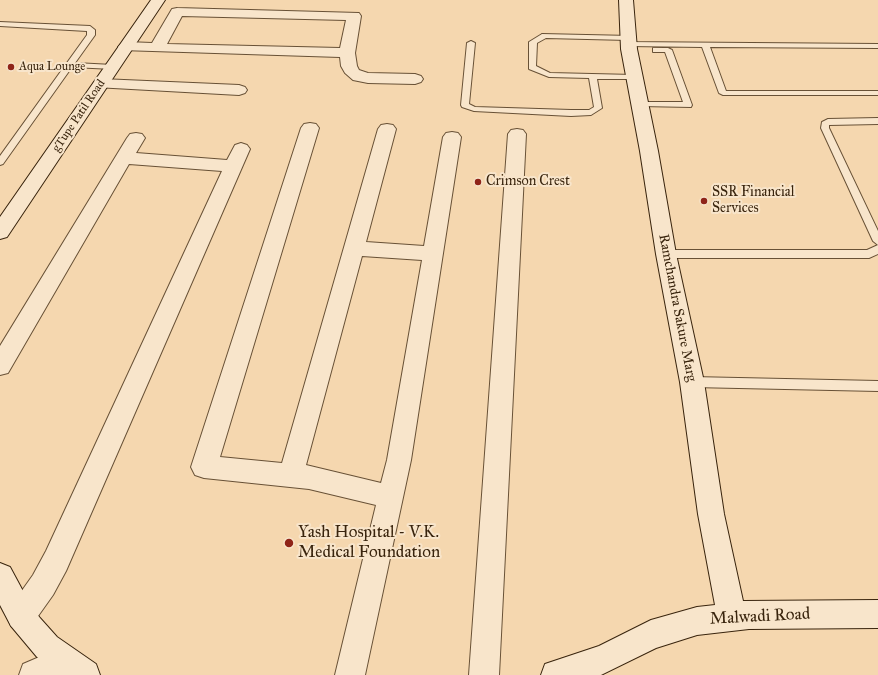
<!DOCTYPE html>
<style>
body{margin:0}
canvas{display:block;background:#f5d7af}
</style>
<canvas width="878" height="675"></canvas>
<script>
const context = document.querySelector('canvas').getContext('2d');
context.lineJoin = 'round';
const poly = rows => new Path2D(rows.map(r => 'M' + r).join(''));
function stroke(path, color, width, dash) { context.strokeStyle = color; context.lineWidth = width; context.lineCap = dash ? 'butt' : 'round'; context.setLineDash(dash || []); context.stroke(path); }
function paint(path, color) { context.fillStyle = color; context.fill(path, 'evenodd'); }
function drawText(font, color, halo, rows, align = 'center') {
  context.font = font + ' "IM FELL Great Primer",serif'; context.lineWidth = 4; context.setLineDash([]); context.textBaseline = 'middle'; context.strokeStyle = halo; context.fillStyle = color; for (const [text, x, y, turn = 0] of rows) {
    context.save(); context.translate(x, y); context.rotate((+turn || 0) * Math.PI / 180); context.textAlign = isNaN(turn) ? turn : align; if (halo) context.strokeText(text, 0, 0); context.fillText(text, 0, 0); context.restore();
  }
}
const lane = poly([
 [0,22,90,26,95,30,95,35,75,63,113,65,117,67,113,69,72,67,3,164,0,165,0,156,87,35,87,31,0,26,0,22],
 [542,34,631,36,631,40,628,40,546,38,537,43,536,66,550,73,634,75,638,77,634,79,597,79,602,108,591,115,571,116,474,111,462,107,461,105,467,43,471,41,475,43,469,104,475,107,571,110,589,110,594,107,589,78,549,77,529,69,529,42,542,34],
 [625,42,878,44,878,48,710,47,726,91,878,91,878,95,723,95,719,93,702,47,628,46,624,44,625,42],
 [653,48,668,48,672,50,692,105,691,107,640,106,636,104,640,102,683,102,665,52,653,52,653,48],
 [878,118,878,124,829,125,829,128,878,231,878,245,873,241,821,128,822,122,828,119,878,118],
 [878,245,878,254,869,258,666,258,662,257,661,254,662,251,666,250,867,250,878,245],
 [692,377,878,381,878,391,692,387,688,385,686,382,688,379,692,377]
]);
const street = poly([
 [177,8,359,13,361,16,355,53,357,66,359,70,368,73,415,74,421,76,423,79,421,82,415,84,368,83,353,80,345,73,341,66,340,57,121,50,118,47,121,44,126,42,152,43,172,9,177,8],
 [182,16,346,20,340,48,167,44,182,16],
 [101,79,239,85,245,87,247,90,245,93,239,95,95,87,93,84,95,81,101,79],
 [310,123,316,124,319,128,220,457,282,463,378,129,381,125,387,124,393,125,396,129,366,242,424,246,443,137,446,133,452,132,458,133,461,137,411,460,365,675,335,675,376,505,309,489,204,478,195,475,191,467,301,128,304,124,310,123],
 [362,256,422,260,387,460,381,483,306,465,362,256],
 [517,129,523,130,526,134,499,675,469,675,508,134,511,130,517,129],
 [136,133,142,134,145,138,136,153,227,160,235,145,241,143,247,145,250,149,66,571,53,595,31,626,21,630,11,626,7,616,11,606,33,575,46,551,222,171,129,164,8,373,0,375,0,346,127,138,130,134,136,133],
 [65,646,75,651,80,661,75,671,68,675,19,675,23,664,65,646]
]);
const secondary = poly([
 [151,0,165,0,7,237,0,239,0,217,151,0],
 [619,0,633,0,637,49,658,151,676,254,704,382,724,514,743,601,878,600,878,628,749,629,697,635,656,648,601,675,541,675,545,664,599,646,651,620,697,607,715,605,698,514,680,382,656,254,640,151,621,49,619,0],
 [0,563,10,567,31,606,40,618,57,637,96,664,100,675,60,675,37,657,11,626,0,605,0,563]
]);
stroke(lane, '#685136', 2);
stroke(street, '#685136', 2);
stroke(secondary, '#39240d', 2);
paint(lane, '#f8e5cb');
paint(street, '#f8e5cb');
paint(secondary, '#f8e5cb');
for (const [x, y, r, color] of [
 [11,67,4,"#8f2418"],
 [478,182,4,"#8f2418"],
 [704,201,4,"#8f2418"],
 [289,543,5,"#8f2418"]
]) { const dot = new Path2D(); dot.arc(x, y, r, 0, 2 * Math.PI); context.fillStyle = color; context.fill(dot); stroke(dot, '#f8e5cb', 1.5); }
drawText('12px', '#39240d', '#f8e5cb', [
 ["Aqua Lounge",19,67]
], 'left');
drawText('12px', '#39240d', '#f8e5cb', [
 ["gTupe Patil Road",79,116,-56]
]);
drawText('14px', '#39240d', '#f8e5cb', [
 ["Crimson Crest",486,182],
 ["SSR Financial",712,193],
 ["Services",712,209]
], 'left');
drawText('14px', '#39240d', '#f8e5cb', [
 ["Ramchandra Sakure Marg",677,308,79]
]);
drawText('17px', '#39240d', '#f8e5cb', [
 ["Yash Hospital - V.K.",298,533],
 ["Medical Foundation",298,553]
], 'left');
drawText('17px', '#39240d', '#f8e5cb', [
 ["Malwadi Road",760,617,-3]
]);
</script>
